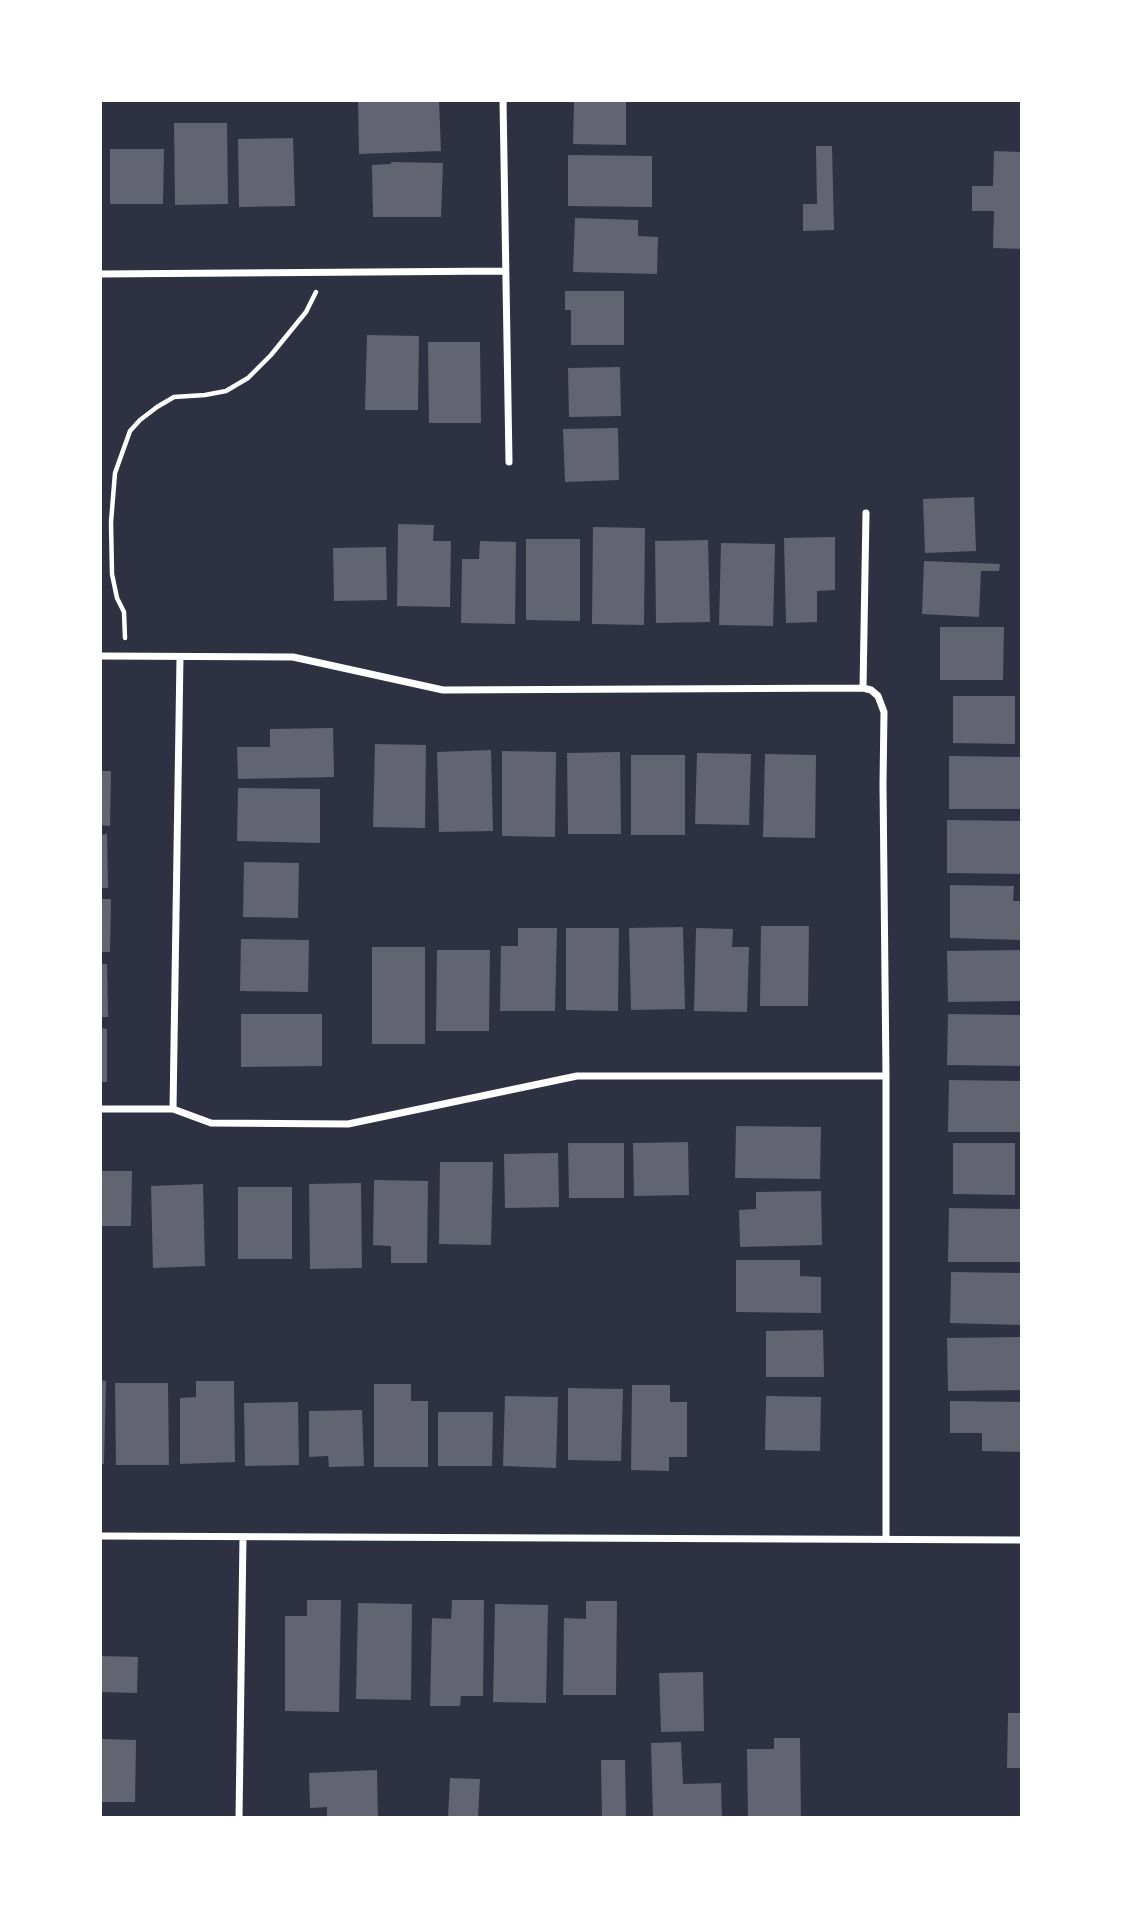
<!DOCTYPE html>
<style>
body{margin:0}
#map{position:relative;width:1122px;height:1918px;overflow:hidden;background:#2d3142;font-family:Inter,sans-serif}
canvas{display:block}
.frame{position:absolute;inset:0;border:102px solid #fff;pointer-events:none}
</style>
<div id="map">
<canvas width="1122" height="1918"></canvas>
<div class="frame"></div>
</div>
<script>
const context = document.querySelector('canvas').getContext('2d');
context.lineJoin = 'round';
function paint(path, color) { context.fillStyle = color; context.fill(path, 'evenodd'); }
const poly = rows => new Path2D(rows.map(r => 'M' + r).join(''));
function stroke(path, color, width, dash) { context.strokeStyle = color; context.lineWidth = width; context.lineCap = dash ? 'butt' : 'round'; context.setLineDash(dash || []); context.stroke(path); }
paint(poly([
 [439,100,441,151,359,154,358,101],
 [574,100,626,100,626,145,573,144],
 [174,123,227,123,228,204,175,205],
 [293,138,295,206,239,207,238,139],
 [816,146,832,146,834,230,803,231,803,204,817,204],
 [110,149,164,149,163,204,110,204],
 [994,151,1022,152,1022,249,993,248,994,211,972,211,972,186,993,186],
 [568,155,652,156,652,207,568,206],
 [391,162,443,163,441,217,373,217,372,165,391,164],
 [575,218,638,220,638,236,658,237,657,274,573,272],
 [565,291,624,291,624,345,571,345,571,310,565,310],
 [367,335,419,336,418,410,365,410],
 [428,342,480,342,481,423,429,423],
 [620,367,621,416,569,417,568,368],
 [618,428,619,480,565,482,563,429],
 [974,497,976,551,925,553,923,499],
 [398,524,434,525,433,541,451,541,450,607,397,606],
 [593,527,645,528,644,625,592,624],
 [835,537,835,590,817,591,817,622,786,623,784,538],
 [526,539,580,539,580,621,526,620],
 [708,540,710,622,656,623,655,541],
 [480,541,516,542,515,624,461,623,462,559,479,559],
 [721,543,775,544,773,626,719,625],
 [386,547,387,600,334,601,333,548],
 [924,561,1000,564,999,571,981,571,979,617,922,614],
 [940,627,1004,627,1003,680,940,680],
 [953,696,1015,696,1015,744,953,743],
 [333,728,334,777,238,779,237,747,270,747,270,729],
 [375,744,426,745,425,828,373,827],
 [491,750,493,831,439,832,437,752],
 [502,751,556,752,555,837,502,836],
 [620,752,621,834,568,834,567,753],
 [697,753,751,754,749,825,695,824],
 [765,754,816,755,815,838,763,837],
 [631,755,685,755,685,835,631,835],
 [949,756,1022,757,1022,809,949,809],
 [100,771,111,771,110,826,100,825],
 [238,788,320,789,320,843,237,841],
 [947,820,1022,821,1022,874,947,873],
 [107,834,108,888,100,888,100,835],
 [244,862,299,863,298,918,243,917],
 [950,885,1014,886,1013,901,1022,901,1022,940,950,938],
 [100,899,111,899,110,952,100,952],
 [761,926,809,926,808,1006,760,1006],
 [683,927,685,1009,631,1010,629,928],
 [518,928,557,928,555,1011,500,1011,501,946,518,946],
 [566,928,619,928,618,1011,566,1010],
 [696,928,733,929,732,947,749,947,747,1012,694,1011],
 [241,939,309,940,308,992,240,991],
 [372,947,425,947,425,1044,372,1044],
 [437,950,490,950,489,1031,436,1031],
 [1022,950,1022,1001,948,1002,947,951],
 [100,964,107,964,108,1017,100,1017],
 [241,1014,322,1014,322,1066,241,1067],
 [948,1014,1022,1015,1022,1066,947,1065],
 [100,1028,107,1029,107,1082,100,1082],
 [949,1080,1022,1081,1022,1132,948,1132],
 [736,1126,821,1127,820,1179,735,1178],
 [688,1142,689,1195,634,1196,633,1143],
 [568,1143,624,1143,624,1198,569,1198],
 [953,1143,1015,1143,1015,1195,953,1194],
 [558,1153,559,1207,505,1208,504,1154],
 [440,1162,493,1162,491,1245,439,1244],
 [100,1171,132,1171,131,1226,100,1226],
 [374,1180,428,1181,427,1263,391,1263,391,1246,373,1245],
 [361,1183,362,1268,310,1269,309,1184],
 [203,1184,205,1266,153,1268,151,1186],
 [238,1187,292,1187,292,1259,238,1259],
 [821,1191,822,1245,740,1247,739,1210,756,1209,756,1192],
 [949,1208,1022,1209,1022,1262,948,1262],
 [736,1260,800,1260,800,1276,821,1277,821,1313,736,1312],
 [951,1272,1022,1273,1022,1325,950,1323],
 [823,1330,824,1377,766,1377,766,1331],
 [1022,1337,1022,1390,948,1391,947,1338],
 [100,1380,106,1381,104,1464,100,1464],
 [196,1381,234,1381,235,1462,180,1464,180,1398,196,1397],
 [115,1383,168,1383,169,1465,116,1465],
 [374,1384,411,1384,411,1401,428,1401,428,1467,374,1467],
 [632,1385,670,1385,670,1402,687,1402,687,1457,669,1457,669,1471,631,1470],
 [568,1388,623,1389,621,1461,568,1460],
 [505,1396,558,1397,556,1468,503,1466],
 [766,1396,821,1397,820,1451,765,1450],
 [950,1401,1022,1402,1022,1452,982,1451,982,1433,950,1433],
 [298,1402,299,1465,245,1466,244,1403],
 [362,1410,364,1466,329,1467,328,1456,309,1457,309,1411],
 [438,1412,493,1412,492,1466,438,1466],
 [307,1600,341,1600,339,1712,285,1711,285,1616,307,1616],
 [452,1600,484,1600,483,1696,461,1696,460,1706,430,1706,432,1618,451,1619],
 [586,1601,617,1601,616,1695,563,1695,564,1618,586,1619],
 [358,1603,412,1604,411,1700,356,1699],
 [495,1604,548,1605,546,1703,493,1702],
 [100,1656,138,1657,137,1693,100,1692],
 [703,1672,704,1731,661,1732,659,1673],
 [1008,1713,1022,1713,1022,1768,1007,1768],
 [774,1738,800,1738,801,1817,748,1818,747,1749,774,1749],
 [100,1739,136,1740,135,1802,100,1802],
 [681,1742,683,1784,721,1783,722,1818,653,1818,651,1743],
 [601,1760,625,1760,626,1818,602,1818],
 [377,1770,378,1818,327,1818,327,1807,310,1808,309,1773],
 [450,1778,480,1779,478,1818,448,1818]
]), '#626471');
stroke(poly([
 [125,638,124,612,117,598,112,574,111,522,115,473,130,431,140,420,157,407,174,397,205,395,226,391,248,378,271,355,306,312,316,292]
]), '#fff', 4.5);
stroke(poly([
 [503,100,509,462],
 [100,274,505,271],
 [100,656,293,657,443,690,863,688,871,690,878,696,884,712,883,784,886,1076,886,1539],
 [863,688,866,513],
 [100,1109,173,1109,211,1123,348,1124,577,1076,886,1076],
 [173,1109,180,657],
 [100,1536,1022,1540],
 [239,1818,243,1537]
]), '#fff', 7);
</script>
